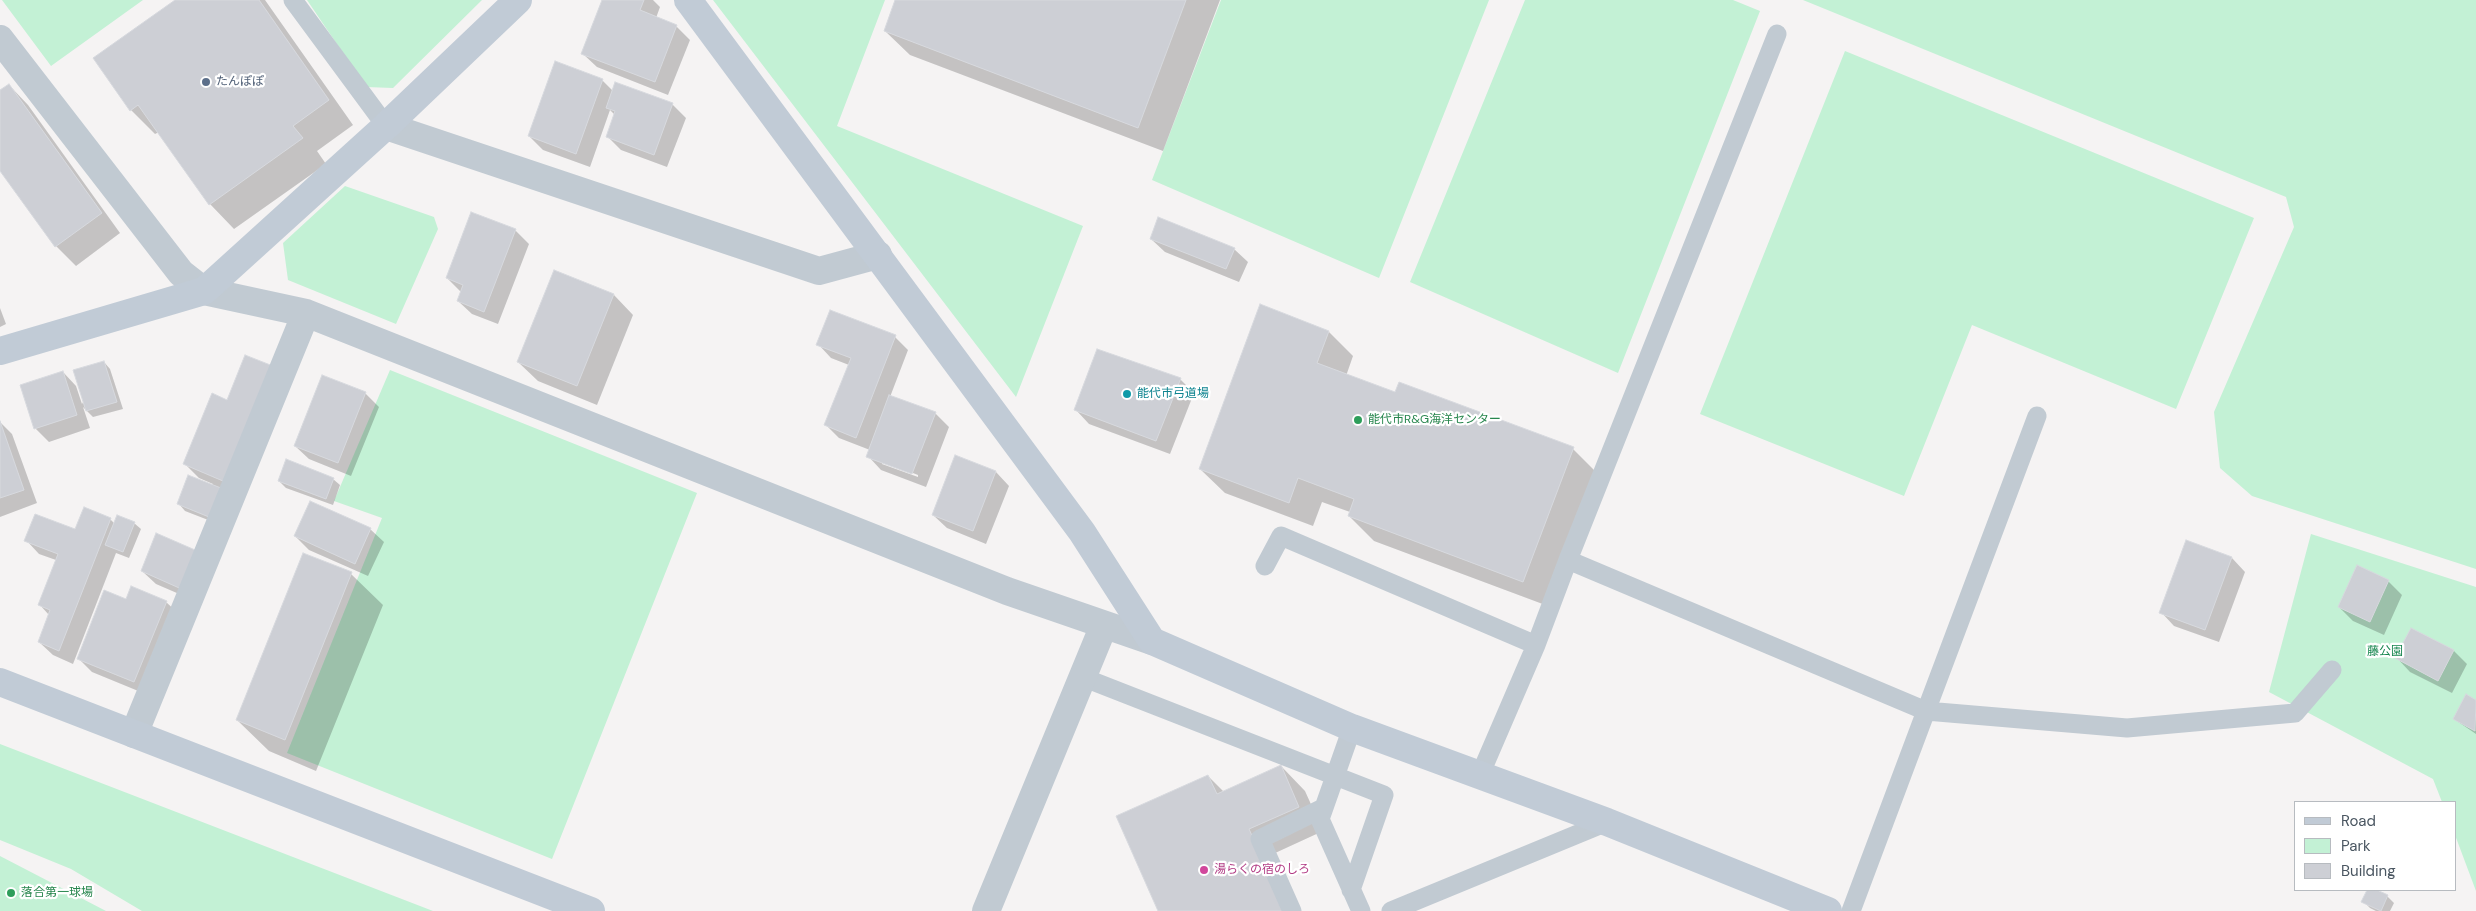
<!DOCTYPE html>
<meta charset="utf-8">
<style>
body{margin:0}
#map{position:relative;width:2476px;height:911px;overflow:hidden;background:#f5f3f3;font-family:"DM Sans",sans-serif}
canvas{display:block}
.legend{position:absolute;left:2294px;top:801px;width:162px;height:90px;box-sizing:border-box;background:#fff;border:1px solid #b7bbc0;margin:0;padding:6px 9px;list-style:none;font-size:15px;color:#4a5661}
.legend li{display:flex;align-items:center;gap:10px;height:25px}
.legend b{width:25px;border:1px solid #b7bbc0}
</style>
<div id="map">
<canvas width="2476" height="911"></canvas>
<ul class="legend">
<li><b style="height:6px;background:#c1cbd6"></b>Road</li>
<li><b style="height:14px;background:#c3f1d5"></b>Park</li>
<li><b style="height:14px;background:#cdcfd5"></b>Building</li>
</ul>
</div>
<script>
const context = document.querySelector('canvas').getContext('2d');
context.lineJoin = 'round';
function paint(path, color) { context.fillStyle = color; context.fill(path, 'evenodd'); }
const poly = rows => new Path2D(rows.map(r => 'M' + r).join(''));
function stroke(path, color, width, dash) { context.strokeStyle = color; context.lineWidth = width; context.lineCap = dash ? 'butt' : 'round'; context.setLineDash(dash || []); context.stroke(path); }
function drawText(font, color, halo, rows, align = 'center') {
  context.font = font + ' "DM Sans","Noto Sans JP",sans-serif'; context.lineWidth = 4.5; context.setLineDash([]); context.textBaseline = 'middle'; context.strokeStyle = halo; context.fillStyle = color; for (const [text, x, y, turn = 0] of rows) {
    context.save(); context.translate(x, y); context.rotate((+turn || 0) * Math.PI / 180); context.textAlign = isNaN(turn) ? turn : align; if (halo) context.strokeText(text, 0, 0); context.fillText(text, 0, 0); context.restore();
  }
}
paint(poly([
 [2,0,143,0,51,66],
 [307,0,482,0,393,88,366,87],
 [713,0,885,0,837,126,1083,226,1016,397],
 [1221,0,1489,0,1379,278,1152,180],
 [1525,0,1733,0,1760,11,1618,373,1410,282],
 [1803,0,2476,0,2476,569,2252,496,2220,468,2214,412,2294,227,2286,197],
 [1845,51,2254,218,2176,409,1972,325,1904,496,1700,414],
 [345,186,434,217,438,229,396,324,288,280,283,243],
 [390,370,697,493,552,859,287,753,382,518,334,501],
 [2311,534,2476,587,2476,891,2455,835,2455,802,2442,802,2433,779,2269,692],
 [0,744,433,911,142,911,71,869,0,840],
 [0,856,106,911,0,911]
]), '#c3f1d5');
paint(poly([
 [177,0,265,0,353,125,317,151,326,164,234,229,210,204,159,132,155,134,131,110],
 [604,0,653,0,660,7,656,18,676,26,690,40,668,95,597,67,583,54],
 [897,0,1220,0,1163,151,910,55,885,31],
 [602,80,613,91,672,104,686,118,667,167,621,150,607,136,615,115,610,110,590,167,543,150,529,136],
 [9,85,28,105,120,233,76,266,56,246,0,169,0,92],
 [515,230,529,244,498,324,472,314,458,301,461,292,447,278],
 [1151,239,1234,249,1248,262,1239,282,1165,252],
 [555,271,614,295,633,315,597,405,538,381,518,362],
 [1261,306,1329,332,1353,356,1346,376,1396,394,1573,449,1597,473,1548,606,1374,541,1349,516,1350,512,1322,502,1313,526,1225,493,1200,469],
 [0,308,6,324,0,327],
 [895,337,908,350,890,397,935,413,949,427,926,487,881,470,868,456,870,450,839,438,826,425,849,365,831,358,818,344],
 [882,461,918,475,918,477,882,464],
 [104,362,110,369,123,409,93,417,83,407,90,428,49,442,35,428,63,372,76,386,82,404],
 [1180,379,1194,393,1170,454,1089,424,1076,410],
 [365,393,379,407,351,476,309,459,295,446],
 [228,401,221,525,185,511,179,504,212,486,213,484,199,478,185,464],
 [0,422,12,434,37,503,0,517],
 [956,457,996,472,1009,486,986,544,947,528,933,515],
 [333,479,340,485,333,505,286,488,279,481],
 [110,519,115,524,134,523,141,529,129,558,116,553,73,664,53,655,39,642,49,615,39,604,56,560,39,554,26,540,76,530],
 [370,529,384,542,368,576,309,550,295,536],
 [157,535,200,603,156,584,142,571],
 [2187,541,2232,558,2245,572,2219,642,2174,626,2161,612],
 [304,554,351,574,383,605,316,771,269,751,237,720],
 [2388,581,2402,595,2384,635,2353,621,2339,607],
 [127,600,166,602,180,615,148,695,92,672,78,658],
 [2454,651,2467,664,2452,693,2410,672,2397,658],
 [2467,696,2476,701,2476,734,2454,719],
 [1281,766,1305,791,1323,831,1273,854,1160,911,1208,776,1224,792],
 [2368,890,2374,890,2387,896,2394,903,2390,911,2376,911,2370,908,2363,901]
]), '#0003');
const building = poly([
 [175,0,259,0,329,100,293,126,303,138,209,205,138,105,130,111,93,58,175,0],
 [602,0,644,0,640,10,677,25,655,82,581,54,602,0],
 [895,0,1186,0,1138,128,884,31,895,0],
 [555,61,603,79,576,154,528,136,555,61],
 [615,82,673,103,654,155,606,137,615,111,606,108,615,82],
 [9,84,102,213,55,247,0,171,0,90,9,84],
 [471,212,516,229,484,312,457,301,463,285,446,278,471,212],
 [1158,217,1235,248,1226,269,1150,239,1158,217],
 [554,270,614,294,577,386,517,362,554,270],
 [1260,304,1329,331,1317,363,1395,392,1399,382,1574,447,1523,582,1348,516,1354,499,1298,478,1289,503,1199,469,1260,304],
 [830,310,896,335,856,438,824,425,851,358,816,345,830,310],
 [1097,349,1181,378,1156,441,1074,410,1097,349],
 [245,355,278,368,230,484,183,464,212,393,227,400,245,355],
 [104,361,117,402,86,411,73,370,104,361],
 [63,371,77,415,34,429,20,385,63,371],
 [322,375,366,392,338,463,294,446,322,375],
 [889,395,936,412,912,474,866,457,889,395],
 [0,421,24,490,0,498,0,421],
 [955,455,996,471,973,531,932,515,955,455],
 [286,459,334,478,326,499,278,481,286,459],
 [188,475,226,490,214,519,177,504,188,475],
 [310,501,371,528,355,564,294,536,310,501],
 [84,507,111,518,59,651,38,642,50,610,38,605,58,554,24,541,35,514,75,529,84,507],
 [117,515,135,522,123,552,105,545,117,515],
 [156,533,202,553,186,591,141,571,156,533],
 [2186,540,2232,557,2205,630,2159,613,2186,540],
 [303,553,352,572,285,740,236,720,303,553],
 [2357,565,2389,580,2370,622,2338,607,2357,565],
 [131,586,167,601,134,682,77,659,104,590,126,599,131,586],
 [2411,628,2454,650,2438,681,2395,658,2411,628],
 [2466,694,2476,700,2475,731,2453,719,2466,694],
 [1281,765,1299,807,1249,829,1286,911,1158,911,1116,816,1208,775,1217,794,1281,765],
 [2367,890,2377,890,2388,895,2381,911,2361,902,2367,890]
]);
paint(building, '#cdcfd5');
stroke(building, '#d7d9de', 1);
stroke(poly([
 [293,0,386,126],
 [2037,416,1926,711,2127,728,2295,713,2332,670],
 [1568,560,1777,34],
 [1265,566,1281,536,1536,645],
 [1082,677,1384,795,1351,890],
 [1352,728,1320,819,1361,911],
 [1480,775,1536,645,1568,560,1926,711,1851,911],
 [1292,911,1260,839,1323,808],
 [1391,911,1607,822]
]), '#c1cad2', 19);
stroke(poly([
 [0,39,181,273,204,291,306,313,1007,591,1152,641],
 [386,126,819,271,878,255],
 [134,734,306,313],
 [986,911,1104,625]
]), '#c1cad2', 28);
stroke(poly([
 [688,0,1082,532,1152,641,1352,728,1607,822,1828,911],
 [0,351,204,291,386,126,518,0],
 [0,682,591,911]
]), '#c1cbd6', 28);
for (const [x, y, r, color] of [
 [206,82,5,"#5c6f8a"],
 [1127,394,5,"#0f9aa8"],
 [1358,420,5,"#2e9e5b"],
 [1204,870,5,"#d1479c"],
 [11,893,5,"#2e9e5b"]
]) { const dot = new Path2D(); dot.arc(x, y, r, 0, 2 * Math.PI); context.fillStyle = color; context.fill(dot); stroke(dot, '#fff', 2); }
drawText('12px', '#4e5e75', '#fff', [
 ["たんぽぽ",216,82]
], 'left');
drawText('12px', '#0d838f', '#fff', [
 ["能代市弓道場",1137,394]
], 'left');
drawText('12px', '#27864d', '#fff', [
 ["能代市R&G海洋センター",1368,420],
 ["落合第一球場",21,893]
], 'left');
drawText('12px', '#17864f', '#fff', [
 ["藤公園",2385,652]
]);
drawText('12px', '#b23c85', '#fff', [
 ["湯らくの宿のしろ",1214,870]
], 'left');
</script>
